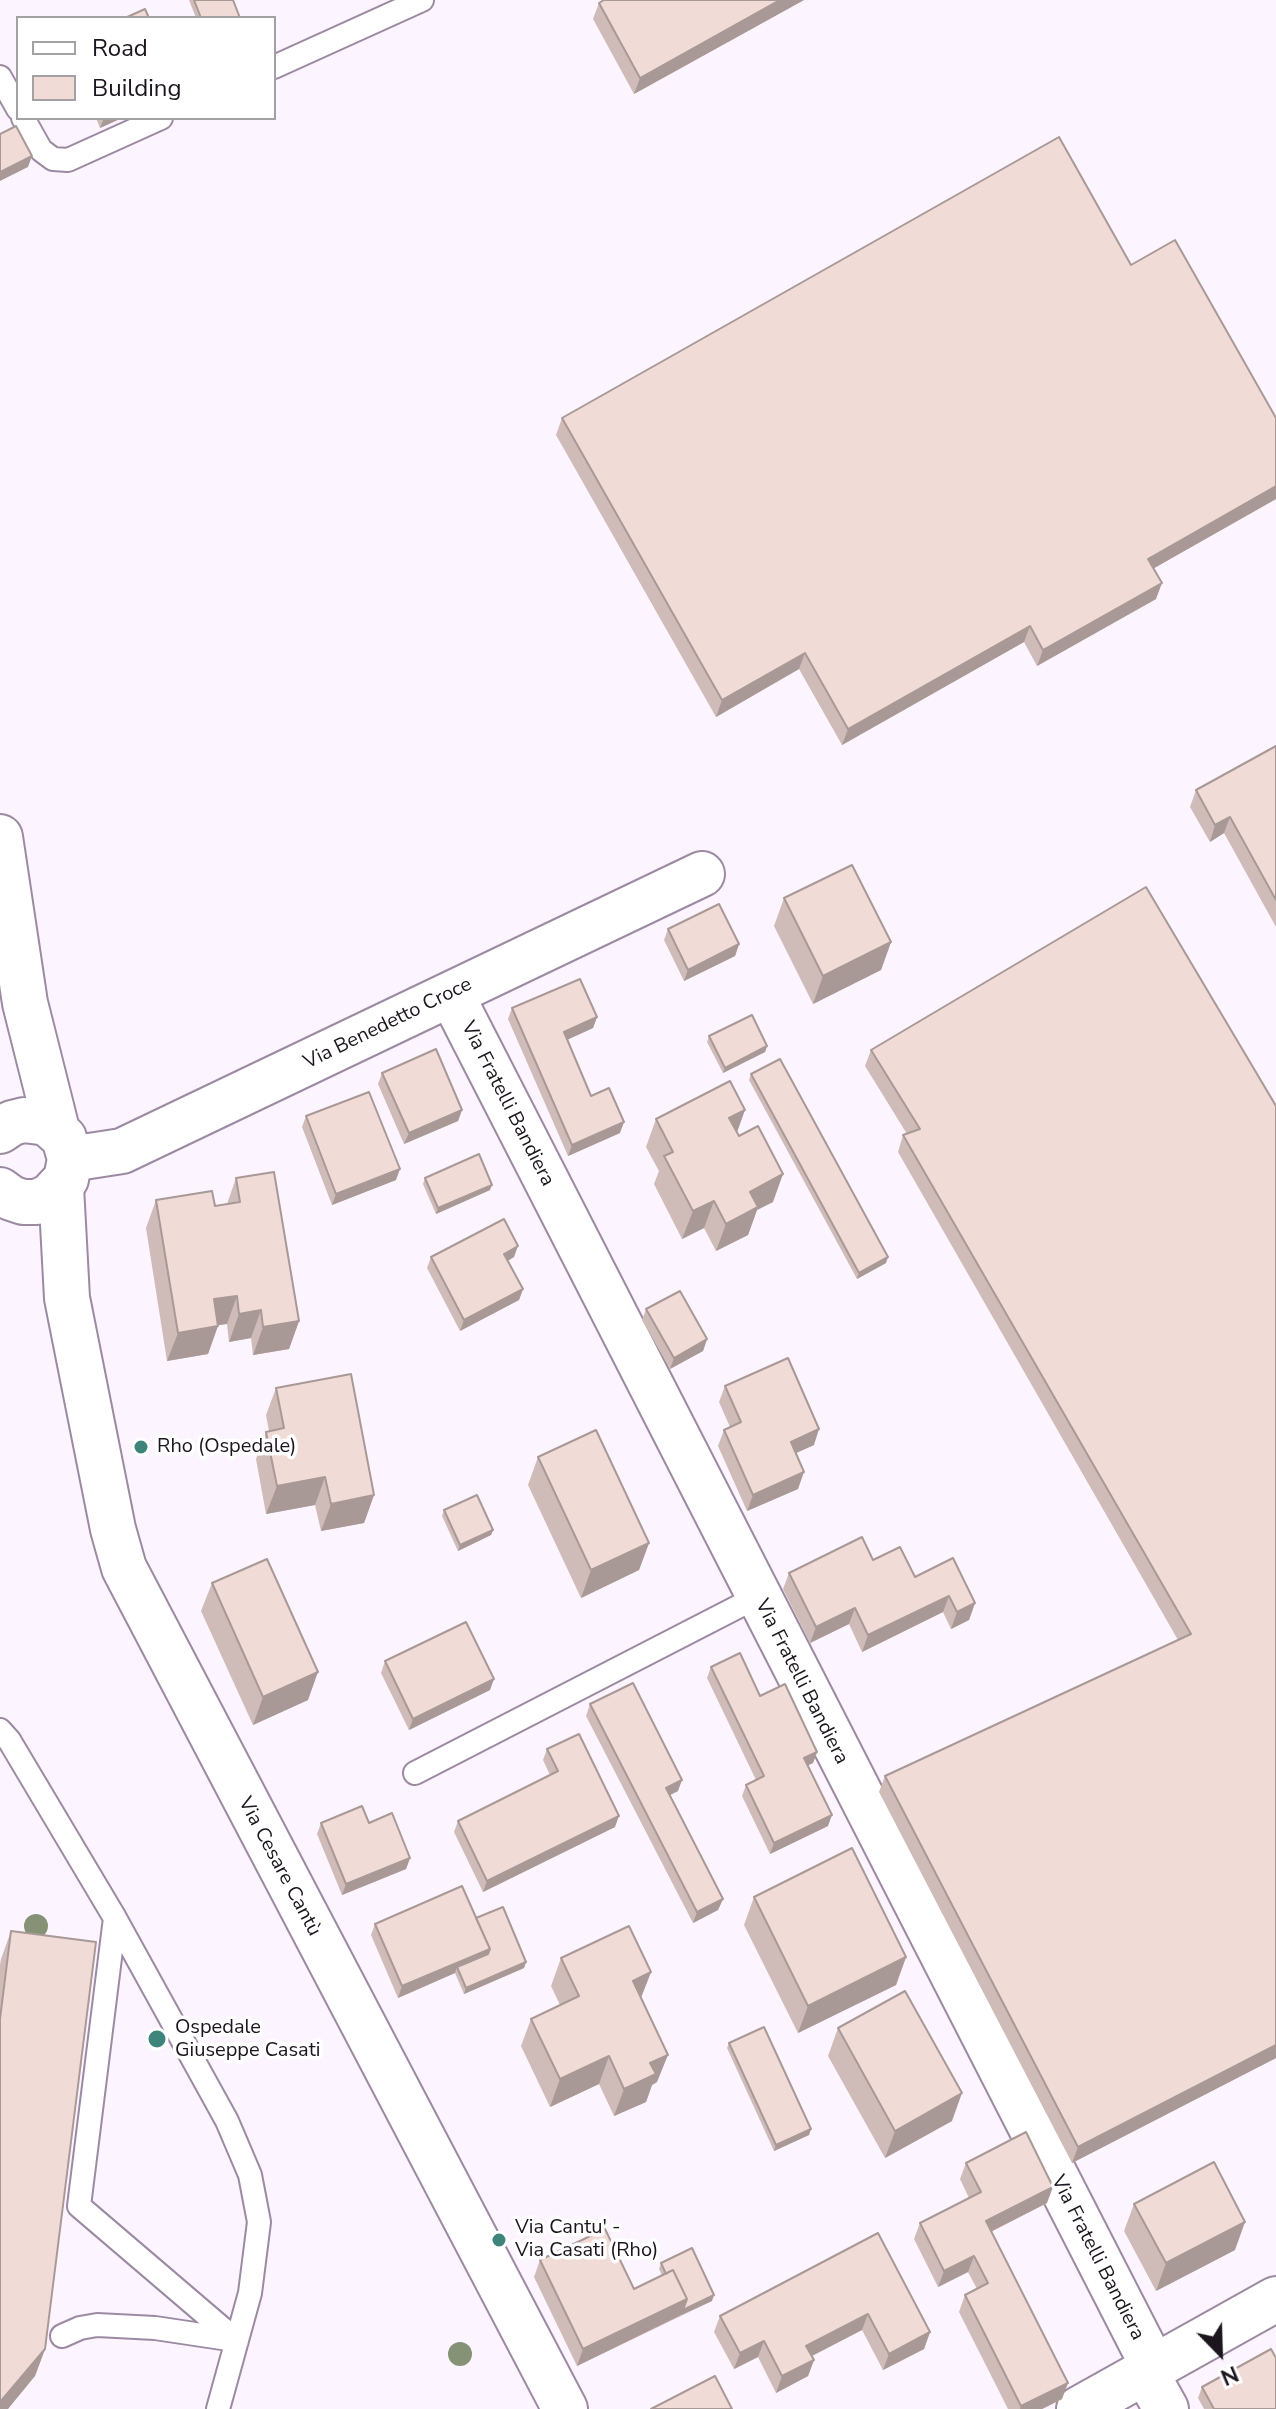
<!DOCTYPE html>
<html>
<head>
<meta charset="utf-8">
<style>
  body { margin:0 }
  #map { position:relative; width:1276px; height:2409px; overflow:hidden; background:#fcf4ff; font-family:"Nunito Sans",sans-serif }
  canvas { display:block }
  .legend { position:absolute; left:16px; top:16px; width:260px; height:104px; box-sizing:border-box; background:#fff; border:2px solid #a4a1a5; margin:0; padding:10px 14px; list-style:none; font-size:24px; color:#1c151e }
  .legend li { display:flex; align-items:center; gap:16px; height:40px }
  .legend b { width:40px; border:2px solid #a4a1a5 }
  .north { position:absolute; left:1180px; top:2313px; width:80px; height:80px; -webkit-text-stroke:6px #fff; paint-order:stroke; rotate:157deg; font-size:22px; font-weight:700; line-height:32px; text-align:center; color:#1c151e }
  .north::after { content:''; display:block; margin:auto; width:28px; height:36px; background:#1c151e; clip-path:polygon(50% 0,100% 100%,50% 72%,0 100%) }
</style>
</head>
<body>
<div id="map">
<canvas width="1276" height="2409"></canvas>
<ul class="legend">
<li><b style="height:10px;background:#fff"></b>Road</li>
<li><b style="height:22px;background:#f1dbd7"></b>Building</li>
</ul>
<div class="north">N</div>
</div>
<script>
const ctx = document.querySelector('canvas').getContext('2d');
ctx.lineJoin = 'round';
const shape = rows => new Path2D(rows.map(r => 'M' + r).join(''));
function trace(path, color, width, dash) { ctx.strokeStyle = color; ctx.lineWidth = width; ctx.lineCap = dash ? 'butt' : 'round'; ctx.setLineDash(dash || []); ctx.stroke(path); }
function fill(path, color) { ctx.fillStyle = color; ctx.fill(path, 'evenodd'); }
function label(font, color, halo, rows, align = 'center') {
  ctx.font = font + ' "Nunito Sans",sans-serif'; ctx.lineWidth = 7; ctx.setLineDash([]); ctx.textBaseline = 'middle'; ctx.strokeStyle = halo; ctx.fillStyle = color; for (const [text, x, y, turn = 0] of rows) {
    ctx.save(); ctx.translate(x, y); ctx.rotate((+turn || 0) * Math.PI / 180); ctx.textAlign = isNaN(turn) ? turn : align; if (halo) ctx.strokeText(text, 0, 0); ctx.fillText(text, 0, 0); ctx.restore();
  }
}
const service = shape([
  [274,67,422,0],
  [0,77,18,109],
  [23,118,41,150,53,159,68,160,161,118],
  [0,1730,9,1740,115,1918,227,2121,250,2175,259,2222,250,2293,218,2409],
  [415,1773,757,1597],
  [115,1918,79,2206,237,2341],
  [62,2336,80,2328,97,2325,155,2328,235,2340]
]);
const minor = shape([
  [451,994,1154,2368],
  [70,1159,122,1151,702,874],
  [61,1187,67,1298,113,1529,124,1568,565,2409],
  [1146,2373,1166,2409],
  [1079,2409,1276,2299]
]);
const tertiary = shape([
  [0,837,25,1003,57,1130],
  [0,1131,12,1123,24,1120,47,1123,64,1138,70,1159,66,1179,50,1196,37,1202,23,1202,11,1198,0,1190]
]);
trace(service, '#9c8aa2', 26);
trace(minor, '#9c8aa2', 48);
trace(tertiary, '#9c8aa2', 48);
trace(service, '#fff', 22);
trace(minor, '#fff', 44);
trace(tertiary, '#fff', 44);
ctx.fillStyle = '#859276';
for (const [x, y] of [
  [36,1926],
  [460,2354]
]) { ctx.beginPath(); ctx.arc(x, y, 12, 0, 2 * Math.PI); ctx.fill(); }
fill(shape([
  [189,0,233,0,240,18,196,18],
  [804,0,634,94,593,19,599,3],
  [96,118,122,118,100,128],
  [1131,265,1276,418,1276,499,1154,568,1156,599,1037,666,1024,642,842,745,799,669,716,717,556,435,562,418],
  [1276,746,1276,927,1224,833,1210,842,1190,807,1196,790],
  [1146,887,1276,2058,1072,2163,879,1792,885,1776,1178,1640,898,1152,903,1135,907,1134,865,1066,871,1050],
  [784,898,891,942,881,970,813,1004,774,926],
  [668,929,739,944,735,956,684,981,664,940],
  [512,1008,597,1017,593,1028,567,1040,591,1096,620,1133,568,1156,508,1019],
  [709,1036,767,1046,765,1052,723,1073,707,1042],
  [382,1073,462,1110,458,1121,404,1144,378,1084],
  [751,1074,886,1263,857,1279,749,1080],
  [306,1116,396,1180,332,1205,302,1127],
  [656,1119,737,1132,773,1202,757,1210,748,1235,716,1251,704,1228,682,1239,654,1184,659,1171,646,1147],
  [236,1178,299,1321,289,1349,253,1355,251,1338,229,1342,227,1324,218,1325,208,1354,167,1361,146,1228,156,1200,215,1206,227,1204],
  [425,1178,490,1190,436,1214,423,1184],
  [431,1257,514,1257,508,1261,523,1289,519,1300,460,1331,427,1268],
  [646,1309,707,1339,703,1351,670,1369,642,1320],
  [725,1386,814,1445,796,1453,798,1489,747,1511,718,1446,724,1430,730,1427,719,1402],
  [276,1388,374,1495,364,1523,321,1531,315,1505,266,1514,256,1459,266,1432,269,1431,266,1415],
  [538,1457,649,1543,639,1570,581,1598,528,1485],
  [444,1510,493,1530,491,1535,458,1551,442,1516],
  [873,1560,975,1603,969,1620,951,1629,943,1612,862,1652,849,1624,810,1643,783,1589,789,1573],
  [212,1583,308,1700,253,1725,201,1611],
  [385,1661,490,1690,409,1730,381,1673],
  [711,1667,760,1696,817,1752,813,1763,808,1765,828,1826,770,1854,742,1796,746,1785,756,1780,707,1678],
  [590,1704,678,1791,670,1795,723,1899,718,1910,693,1923,586,1716],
  [547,1749,615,1827,483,1892,454,1832,458,1821,550,1775,543,1760],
  [321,1823,369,1823,410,1858,406,1869,342,1895,317,1834],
  [754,1897,906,1957,896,1985,798,2033,744,1925],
  [476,1918,526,1962,524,1968,464,1994,455,1973,398,1998,371,1935,375,1924],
  [11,1931,45,2349,35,2376,0,2409,0,1965,1,1959],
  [561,1958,651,1972,641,1998,657,2082,652,2085,646,2102,614,2116,599,2084,550,2107,521,2046,531,2019,560,2005,551,1986],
  [838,2028,952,2121,885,2158,828,2056],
  [729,2043,809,2135,774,2151,727,2048],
  [966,2163,1047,2203,991,2232,1062,2399,1042,2409,1008,2409,959,2312,965,2295,977,2289,968,2272,938,2287,914,2239,920,2223,969,2198,960,2179],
  [1134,2204,1235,2250,1156,2291,1124,2231],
  [878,2233,930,2332,924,2349,883,2370,862,2330,812,2356,814,2360,808,2376,776,2393,758,2357,734,2369,714,2332,720,2316],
  [540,2260,634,2289,662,2275,659,2269,661,2263,712,2301,577,2366,534,2277],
  [1202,2387,1276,2409,1204,2409,1198,2398]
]), '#cfbcb9');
fill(shape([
  [780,0,804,0,634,94,640,78],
  [104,118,122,118,100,128],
  [32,156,28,167,0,181,0,172],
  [1276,486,1276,499,1142,575,1148,559],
  [1162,583,1156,599,1037,666,1043,650],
  [1030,626,1024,642,842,745,848,729],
  [805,653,799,669,716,717,722,700],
  [1230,817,1224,833,1210,842,1215,825],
  [891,942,881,970,813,1004,823,976],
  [739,944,735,956,684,981,688,970],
  [597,1017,593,1028,560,1043,564,1032],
  [767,1046,765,1052,723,1073,725,1068],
  [462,1110,458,1121,404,1144,409,1133],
  [745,1110,735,1138,729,1118],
  [624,1122,620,1133,568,1156,572,1145],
  [400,1169,396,1180,332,1205,336,1194],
  [783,1174,773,1202,757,1210,748,1235,716,1251,726,1224,750,1192],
  [492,1185,490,1190,436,1214,438,1208],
  [714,1201,704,1228,682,1239,693,1211],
  [518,1246,514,1257,500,1265,504,1254],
  [888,1257,886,1263,857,1279,859,1273],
  [523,1289,519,1300,460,1331,464,1320],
  [237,1296,227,1324,204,1327,214,1299],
  [261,1310,251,1338,229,1342,239,1314],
  [299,1321,289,1349,253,1355,263,1327],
  [218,1326,208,1354,167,1361,178,1333],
  [707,1339,703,1351,670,1369,674,1358],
  [819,1429,814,1445,785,1458,791,1442],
  [804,1472,798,1489,747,1511,753,1495],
  [325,1477,315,1505,266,1514,277,1486],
  [374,1495,364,1523,321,1531,331,1504],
  [493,1530,491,1535,458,1551,460,1545],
  [649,1543,639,1570,581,1598,591,1570],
  [949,1596,943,1612,862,1652,868,1635],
  [975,1603,969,1620,951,1629,957,1612],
  [855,1608,849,1624,810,1643,816,1627],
  [318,1672,308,1700,253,1725,263,1697],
  [494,1679,490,1690,409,1730,413,1719],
  [817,1752,813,1763,800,1769,804,1758],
  [682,1780,678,1791,662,1799,666,1788],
  [832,1815,828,1826,770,1854,774,1843],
  [619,1816,615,1827,483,1892,487,1881],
  [410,1858,406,1869,342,1895,346,1884],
  [723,1899,718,1910,693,1923,697,1912],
  [490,1949,486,1960,457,1967,455,1973,398,1998,402,1986],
  [906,1957,896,1985,798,2033,808,2006],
  [526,1962,524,1968,464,1994,466,1988],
  [651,1972,640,2000,633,1981],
  [1276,2045,1276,2058,1072,2163,1078,2147],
  [668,2055,657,2082,652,2085,646,2102,614,2116,624,2089,650,2063],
  [609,2056,599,2084,550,2107,560,2079],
  [962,2093,952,2121,885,2158,895,2131],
  [811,2129,809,2135,774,2151,776,2145],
  [1053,2187,1047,2203,980,2237,986,2221],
  [1245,2222,1235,2250,1156,2291,1166,2263],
  [974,2256,968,2272,938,2287,944,2271],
  [714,2295,712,2301,681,2315,683,2310],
  [687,2299,681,2315,577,2366,583,2349],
  [868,2314,862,2330,800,2362,806,2346],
  [930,2332,924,2349,883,2370,889,2354],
  [764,2341,758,2357,734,2369,740,2353],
  [45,2349,35,2376,8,2409,0,2409,0,2402],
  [814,2360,808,2376,776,2393,782,2376],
  [1068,2383,1062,2399,1042,2409,1020,2409,1021,2406]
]), '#a99996');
const building = shape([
  [194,0,233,0,240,18,201,18,194,0],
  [604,0,780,0,640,78,599,3,604,0],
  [145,9,149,18,125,18,145,9],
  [16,126,32,156,0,172,0,134,16,126],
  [1059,137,1131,265,1175,240,1276,418,1276,486,1148,559,1162,583,1043,650,1030,626,848,729,805,653,722,700,562,418,1059,137],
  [1276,746,1276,900,1230,817,1215,825,1196,790,1276,746],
  [852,865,891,942,823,976,784,898,852,865],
  [1146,887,1276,1106,1276,2045,1078,2147,885,1776,1191,1634,903,1135,920,1129,871,1050,1146,887],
  [719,904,739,944,688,970,668,929,719,904],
  [580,979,597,1017,564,1032,591,1096,609,1088,624,1122,572,1145,512,1008,580,979],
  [752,1015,767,1046,725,1068,709,1036,752,1015],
  [436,1049,462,1110,409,1133,382,1073,436,1049],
  [780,1059,888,1257,859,1273,751,1074,780,1059],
  [730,1081,745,1110,729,1118,739,1136,758,1126,783,1174,750,1192,758,1207,726,1224,714,1201,693,1211,664,1156,673,1152,656,1119,730,1081],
  [369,1092,400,1169,336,1194,306,1116,369,1092],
  [479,1154,492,1185,438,1208,425,1178,479,1154],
  [274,1172,299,1321,263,1327,261,1310,239,1314,237,1296,214,1299,218,1326,178,1333,156,1200,212,1191,215,1206,240,1202,236,1178,274,1172],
  [504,1219,518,1246,504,1254,523,1289,464,1320,431,1257,504,1219],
  [680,1291,707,1339,674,1358,646,1309,680,1291],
  [788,1358,819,1429,791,1442,804,1472,753,1495,724,1430,741,1422,725,1386,788,1358],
  [351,1374,374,1495,331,1504,325,1477,277,1486,266,1432,284,1428,276,1388,351,1374],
  [596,1430,649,1543,591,1570,538,1457,596,1430],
  [477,1495,493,1530,460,1545,444,1510,477,1495],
  [862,1537,873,1560,900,1547,915,1577,953,1558,975,1603,957,1612,949,1596,868,1635,855,1608,816,1627,789,1573,862,1537],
  [267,1559,318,1672,263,1697,212,1583,267,1559],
  [466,1622,494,1679,413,1719,385,1661,466,1622],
  [740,1653,760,1696,785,1684,817,1752,804,1758,832,1815,774,1843,746,1785,764,1776,711,1667,740,1653],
  [633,1683,682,1780,666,1788,723,1899,697,1912,590,1704,633,1683],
  [579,1734,619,1816,487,1881,458,1821,558,1771,547,1749,579,1734],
  [362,1806,369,1823,392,1813,410,1858,346,1884,321,1823,362,1806],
  [852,1848,906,1957,808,2006,754,1897,852,1848],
  [462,1886,490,1949,402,1986,375,1924,462,1886],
  [503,1907,526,1962,466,1988,457,1967,488,1954,490,1949,476,1918,503,1907],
  [629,1926,651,1972,633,1981,668,2055,650,2063,656,2074,624,2089,609,2056,560,2079,531,2019,579,1996,561,1958,629,1926],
  [11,1931,96,1942,45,2349,0,2402,0,2019,11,1931],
  [905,1991,962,2093,895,2131,838,2028,905,1991],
  [764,2027,811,2129,776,2145,729,2043,764,2027],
  [1026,2132,1053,2187,986,2221,1068,2383,1021,2406,965,2295,988,2283,974,2256,944,2271,920,2223,981,2192,966,2163,1026,2132],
  [1214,2162,1245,2222,1166,2263,1134,2204,1214,2162],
  [605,2229,634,2289,673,2270,687,2299,583,2349,540,2260,605,2229],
  [878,2233,930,2332,889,2354,868,2314,806,2346,814,2360,782,2376,764,2341,740,2353,720,2316,878,2233],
  [692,2248,714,2295,683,2310,687,2299,673,2270,666,2274,661,2263,692,2248],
  [1271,2349,1276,2358,1276,2409,1214,2409,1202,2387,1271,2349],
  [715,2376,732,2409,651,2409,715,2376]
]);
fill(building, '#f1dbd7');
trace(building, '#a99996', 2);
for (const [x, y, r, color] of [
  [141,1447,8,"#3f847b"],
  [157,2039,10,"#3f847b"],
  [499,2240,8,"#3f847b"]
]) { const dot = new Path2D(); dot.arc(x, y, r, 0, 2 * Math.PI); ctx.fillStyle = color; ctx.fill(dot); trace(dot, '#fff', 3); }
label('20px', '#1c151e', '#fff', [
  ["Via Benedetto Croce",388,1024,-26],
  ["Via Fratelli Bandiera",507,1104,63],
  ["Via Fratelli Bandiera",801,1682,63],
  ["Via Cesare Cantù",279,1867,62],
  ["Via Fratelli Bandiera",1097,2258,63]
]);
label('20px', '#1c151e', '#fff', [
  ["Rho (Ospedale)",157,1447],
  ["Ospedale",175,2028],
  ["Giuseppe Casati",175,2051],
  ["Via Cantu' -",515,2228],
  ["Via Casati (Rho)",515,2251]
], 'left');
</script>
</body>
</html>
